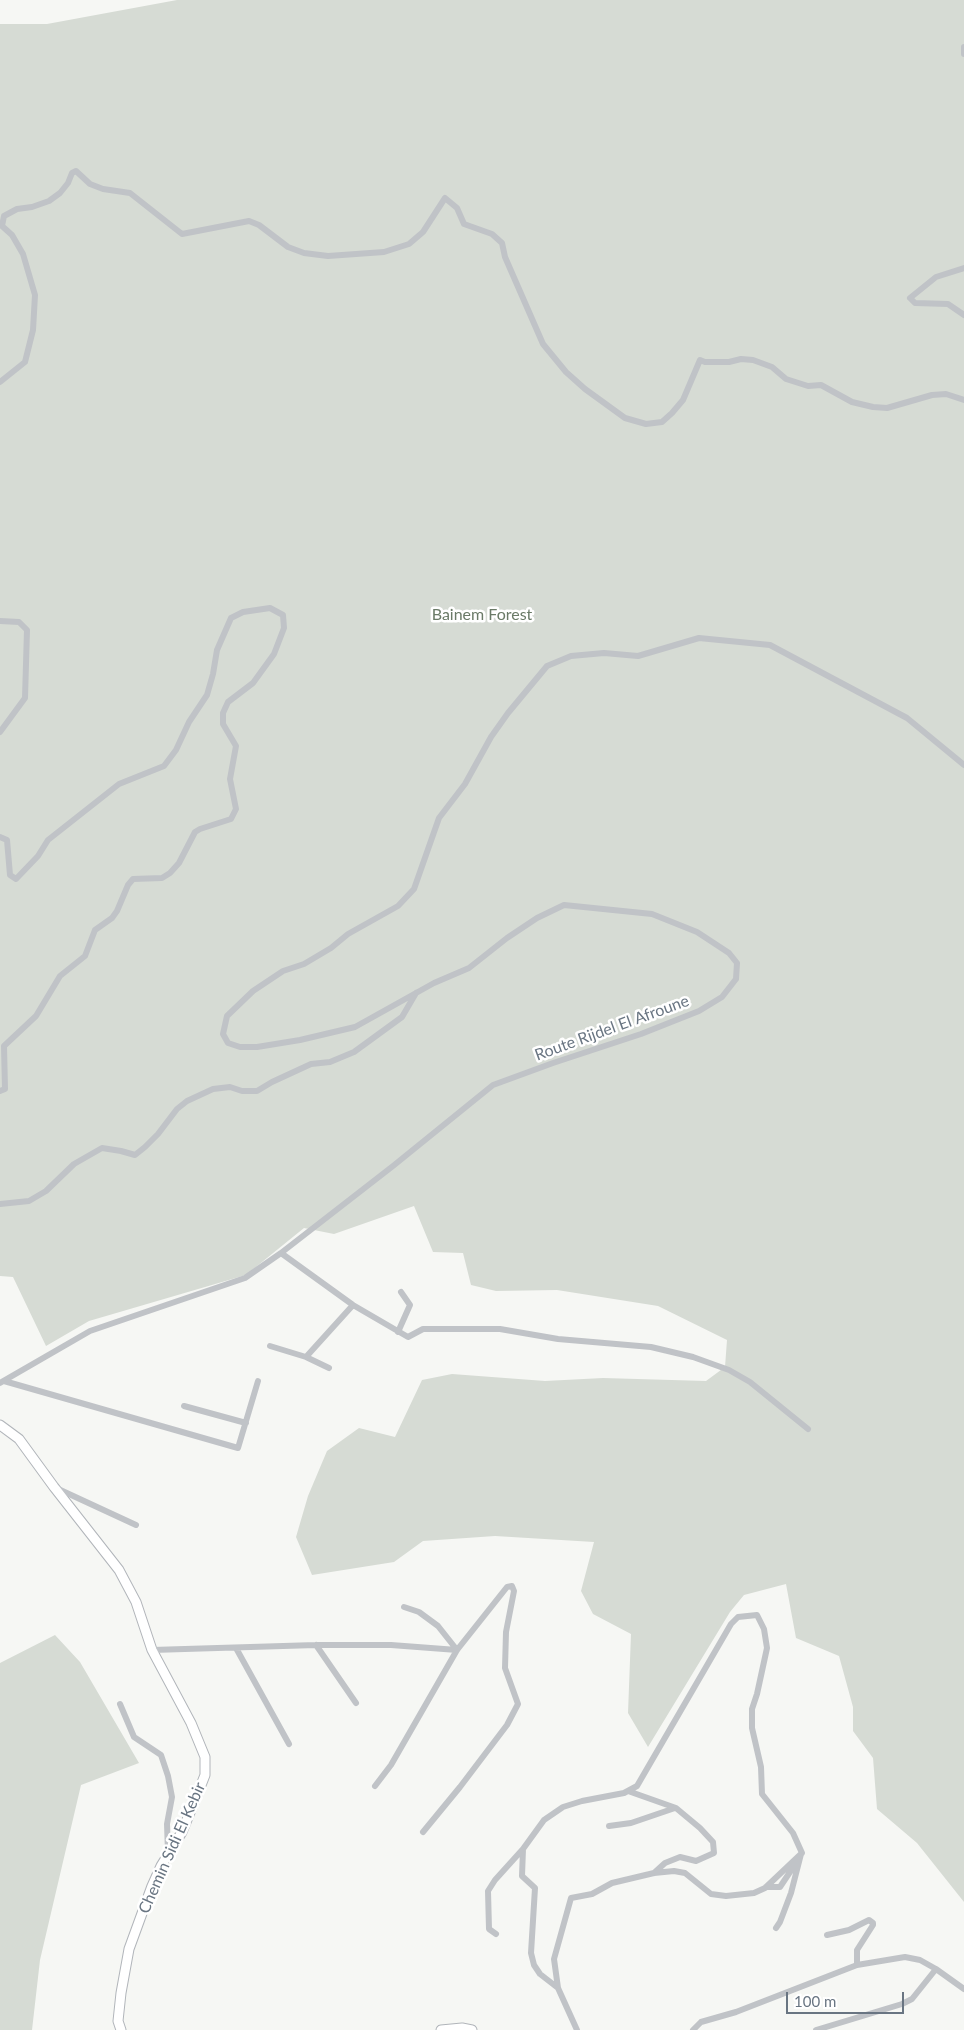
<!DOCTYPE html>
<html>
<head>
<meta charset="utf-8">
<style>
  body { margin:0 }
  #map { position:relative; width:964px; height:2030px; overflow:hidden; background:#f6f7f4; font-family:Lato,sans-serif }
  canvas { display:block }
  .scale { position:absolute; left:786px; top:1992px; width:118px; height:22px; box-sizing:border-box; border:2px solid #697582; border-top:0; padding-left:6px; font-size:15px; line-height:18px; white-space:nowrap; color:#697582; -webkit-text-stroke:4px #fff; paint-order:stroke }
</style>
</head>
<body>
<div id="map">
<canvas width="964" height="2030"></canvas>
<div class="scale">100 m</div>
</div>
<script>
const ctx = document.querySelector('canvas').getContext('2d');
ctx.lineJoin = 'round';
function fill(path, color) { ctx.fillStyle = color; ctx.fill(path, 'evenodd'); }
const shape = rows => new Path2D(rows.map(r => 'M' + r).join(''));
function trace(path, color, width, dash) { ctx.strokeStyle = color; ctx.lineWidth = width; ctx.lineCap = dash ? 'butt' : 'round'; ctx.setLineDash(dash || []); ctx.stroke(path); }
function label(font, color, halo, rows, align = 'center') {
  ctx.font = font + ' Lato,sans-serif'; ctx.lineWidth = 5; ctx.setLineDash([]); ctx.textBaseline = 'middle'; ctx.strokeStyle = halo; ctx.fillStyle = color; for (const [text, x, y, turn = 0] of rows) {
    ctx.save(); ctx.translate(x, y); ctx.rotate((+turn || 0) * Math.PI / 180); ctx.textAlign = isNaN(turn) ? turn : align; if (halo) ctx.strokeText(text, 0, 0); ctx.fillText(text, 0, 0); ctx.restore();
  }
}
fill(shape([
  [177,0,964,0,964,1902,917,1843,877,1809,873,1758,853,1731,853,1707,839,1656,796,1638,786,1584,744,1595,730,1612,648,1747,628,1713,631,1634,593,1614,581,1591,594,1542,495,1536,423,1541,394,1562,312,1575,296,1537,308,1496,327,1451,359,1428,395,1437,422,1380,452,1374,545,1381,603,1378,706,1381,725,1367,727,1340,658,1306,557,1290,496,1291,471,1285,463,1253,433,1252,414,1206,334,1234,304,1228,246,1275,89,1321,46,1346,13,1277,0,1276,0,24,47,24],
  [55,1635,80,1662,139,1763,81,1785,40,1960,32,2030,0,2030,0,1663]
]), '#d6dbd4');
const secondary = shape([
  [0,1425,19,1439,54,1487,119,1570,136,1602,152,1650,191,1723,205,1757,205,1775,196,1798,182,1832,161,1866,152,1886,129,1949,121,1993,118,2021,121,2030],
  [441,2030,462,2028,472,2030]
]);
trace(secondary, '#b1b5ba', 11);
trace(shape([
  [964,47,964,54],
  [964,268,936,277,910,298,915,303,948,304,964,315],
  [0,382,25,362,33,330,35,295,23,254,12,235,2,226,4,216,17,209,32,207,49,201,60,193,68,183,72,173,76,171,90,184,103,189,130,193,182,234,249,221,259,225,288,247,304,253,328,256,384,252,409,244,423,232,445,198,457,208,464,224,492,234,502,243,505,257,543,344,566,372,585,389,625,418,646,424,662,422,672,413,683,400,700,360,705,362,729,362,741,359,753,360,772,367,786,379,808,386,821,385,852,402,873,407,887,408,932,395,946,394,964,400],
  [0,621,19,622,27,630,25,698,0,732],
  [0,837,7,840,10,875,16,879,38,856,48,840,119,784,164,766,176,750,189,722,207,695,213,674,217,650,231,618,243,612,270,608,283,615,284,628,274,654,253,683,228,702,223,713,223,724,236,746,230,779,236,809,231,819,200,829,195,832,179,863,170,873,162,878,133,879,128,885,117,911,112,918,95,930,85,956,60,976,36,1016,4,1046,5,1089,0,1091],
  [0,1204,29,1201,46,1191,74,1164,102,1148,121,1151,135,1155,145,1147,158,1134,177,1109,187,1101,213,1089,230,1087,242,1091,257,1091,272,1082,311,1064,330,1062,354,1052,402,1017,416,993],
  [281,1253,393,1166,493,1085,553,1063,641,1034,699,1011,722,997,736,979,737,963,729,953,697,932,652,914,564,905,537,918,507,938,469,968,434,983,355,1027,300,1040,257,1047,240,1047,228,1043,223,1034,227,1016,253,991,283,971,304,964,331,948,348,934,398,906,414,889,439,818,465,784,491,737,508,713,547,666,571,656,604,653,638,656,699,638,770,645,907,718,964,765],
  [398,1332,410,1305,401,1292],
  [270,1346,306,1357,329,1368],
  [306,1357,353,1305],
  [4,1381,238,1448,258,1381],
  [0,1383,90,1331,245,1278,281,1253,353,1305,408,1337,423,1329,500,1329,558,1339,651,1347,693,1357,729,1370,750,1382,808,1429],
  [184,1406,246,1423],
  [56,1488,136,1525],
  [404,1607,419,1612,438,1626,457,1650],
  [316,1645,356,1703],
  [236,1648,289,1744],
  [152,1650,316,1645,391,1645,457,1650],
  [120,1704,134,1737,161,1755,168,1776,172,1797,167,1824,168,1853],
  [375,1786,391,1765,457,1650,507,1587,512,1586,514,1591,506,1632,505,1668,518,1704,507,1725,460,1787,423,1832],
  [628,1791,676,1808,700,1828,713,1842,714,1853,696,1861,680,1857,665,1863,654,1873],
  [609,1826,631,1823,675,1808],
  [766,1887,780,1887,798,1860],
  [776,1928,780,1922,791,1893,801,1854],
  [496,1934,489,1929,488,1891,495,1880,523,1849],
  [857,1965,905,1957,920,1960,936,1969,964,1989],
  [558,1988,540,1974,534,1965,531,1953,535,1888,522,1876,523,1849,544,1820,563,1807,582,1801,624,1793,637,1786,731,1624,738,1617,757,1615,764,1629,767,1648,757,1694,752,1709,752,1728,761,1767,762,1794,793,1833,802,1853,765,1888,754,1893,726,1896,711,1894,685,1873,674,1871,654,1873,612,1883,592,1894,571,1898,554,1959,558,1988,577,2030],
  [693,2030,701,2022,736,2012,857,1965,857,1950,873,1925,873,1923,869,1920,849,1930,827,1935],
  [816,2030,902,2004,912,1999,936,1969]
]), '#c0c3c7', 6);
trace(secondary, '#fff', 9);
label('16px', '#6a7a67', '#fff', [
  ["Bainem Forest",482,615]
]);
label('16px', '#697582', '#fff', [
  ["Route Rijdel El Afroune",612,1028,-20],
  ["Chemin Sidi El Kebir",172,1848,-66]
]);
</script>
</body>
</html>
